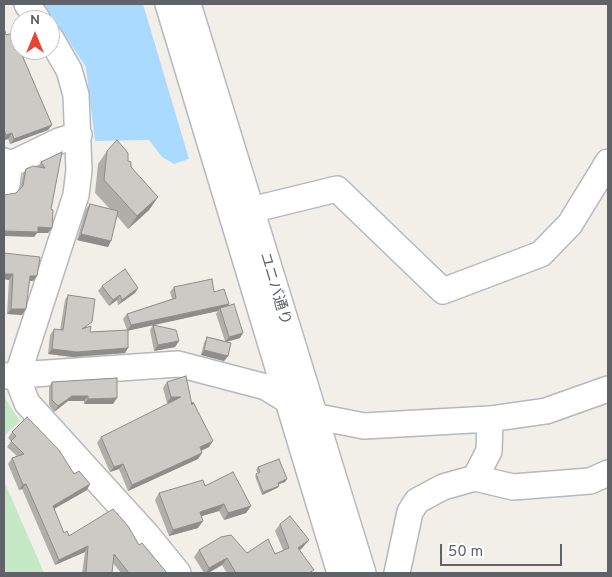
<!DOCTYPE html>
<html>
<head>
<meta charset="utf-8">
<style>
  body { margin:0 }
  #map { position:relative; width:612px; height:577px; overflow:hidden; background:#f1efe8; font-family:Overpass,sans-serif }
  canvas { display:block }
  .frame { position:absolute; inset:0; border:5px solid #5f6368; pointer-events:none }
  .north { position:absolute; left:10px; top:10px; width:50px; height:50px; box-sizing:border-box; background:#fff; border:1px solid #bfc1c3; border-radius:50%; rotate:0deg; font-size:14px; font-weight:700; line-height:20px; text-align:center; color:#5f6368 }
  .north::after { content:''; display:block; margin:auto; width:18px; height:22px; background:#ea4335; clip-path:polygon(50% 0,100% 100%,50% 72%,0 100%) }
  .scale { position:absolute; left:440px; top:544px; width:122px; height:22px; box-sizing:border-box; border:2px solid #5f6368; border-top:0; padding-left:6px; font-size:15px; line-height:18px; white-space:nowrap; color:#5f6368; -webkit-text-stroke:4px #fff; paint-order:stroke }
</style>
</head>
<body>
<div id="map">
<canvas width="612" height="577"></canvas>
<div class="frame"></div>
<div class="north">N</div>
<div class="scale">50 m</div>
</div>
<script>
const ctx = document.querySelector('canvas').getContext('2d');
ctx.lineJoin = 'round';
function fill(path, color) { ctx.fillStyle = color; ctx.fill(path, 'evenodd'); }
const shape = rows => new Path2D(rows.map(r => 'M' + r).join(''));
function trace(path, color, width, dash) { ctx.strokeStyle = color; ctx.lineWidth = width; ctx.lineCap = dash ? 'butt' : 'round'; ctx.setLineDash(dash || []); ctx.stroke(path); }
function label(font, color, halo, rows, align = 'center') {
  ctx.font = font + ' Overpass,"Noto Sans JP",sans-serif'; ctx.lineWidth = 4; ctx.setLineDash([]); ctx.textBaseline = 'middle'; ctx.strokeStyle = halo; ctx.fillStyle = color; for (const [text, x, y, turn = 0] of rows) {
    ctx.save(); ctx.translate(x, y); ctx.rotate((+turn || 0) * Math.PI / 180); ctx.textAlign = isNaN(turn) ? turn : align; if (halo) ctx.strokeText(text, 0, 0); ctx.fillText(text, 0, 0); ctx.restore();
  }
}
fill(shape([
  [4,397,20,421,4,436],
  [4,481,44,573,4,573]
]), '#c5e8c5');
fill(shape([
  [44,4,143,4,189,159,174,164,162,157,149,140,95,141,86,67]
]), '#aadaff');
const minor = shape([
  [27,4,38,20],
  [168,4,340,573],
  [188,4,363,573],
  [50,37,69,70,76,95,79,170,76,195,17,377,27,403,147,535,178,573],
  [4,161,9,169,7,184,4,186],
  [7,166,59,141,79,135],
  [251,210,337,189,443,291,541,254,570,224,608,162],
  [4,376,178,364,266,387,313,416,364,426,490,419,546,411,608,389],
  [475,478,489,451,490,419],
  [397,573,410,512,417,501,443,487,475,478,513,487,590,481,608,473]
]);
trace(minor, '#b5b8bc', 28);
trace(minor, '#fff', 25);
fill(shape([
  [4,29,6,35,17,43,52,125,48,130,10,144,8,139,4,140],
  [107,151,128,161,131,167,158,197,149,210,128,229,117,216,108,247,77,240,86,209,90,204,110,209,95,193,98,164],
  [62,152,51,209,48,233,37,233,34,237,20,189,23,174,26,169,38,167,41,162],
  [4,253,33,281,30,281,22,315,7,314,9,280,4,279],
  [102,286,138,288,135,293,118,305,117,300,109,306,98,291],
  [174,287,214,292,229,304,227,306,240,338,227,342,228,356,224,361,201,355,204,343,207,337,225,341,216,314,218,311,128,330,128,348,125,353,73,357,48,354,50,335,54,329,60,330,65,300,68,295,90,332,127,330,123,319,127,314,172,299,170,292],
  [153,325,179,341,175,347,154,351,150,330],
  [52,382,113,404,84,404,84,401,68,401,54,412,49,405,49,387],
  [167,382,192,404,193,402,209,447,201,451,202,453,198,459,128,491,119,469,110,472,97,443,101,437,170,403,167,403,163,388],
  [12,432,74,474,87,490,54,509,64,533,69,536,139,545,167,573,121,573,113,563,112,573,82,573,85,552,55,565,22,489,19,490,8,464,12,458,17,456,7,447,11,441,8,438],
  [258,467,287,479,285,482,279,484,279,486,277,488,262,495,255,476,258,473,256,470],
  [205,486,251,506,246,513,224,520,219,511,202,516,198,528,169,536,155,500,159,493],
  [280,524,304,546,300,550,311,573,227,573,222,565,208,573,204,573,194,557,199,550,247,553,275,554,283,550,275,531]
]), '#afaea9');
fill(shape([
  [52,125,48,130,10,144,14,139],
  [12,133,8,139,4,140,6,135],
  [158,197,149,210,128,229,137,216],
  [38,227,52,228,48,233,37,233,34,237,4,236,4,231],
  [81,234,111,241,108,247,77,240],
  [4,274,13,274,9,280,4,279],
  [30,276,37,276,33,281,27,281],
  [138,288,135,293,118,305,122,300],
  [120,295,117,300,109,306,113,300],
  [229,304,225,309,220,308,218,311,127,331,131,325],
  [11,309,26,309,22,315,7,314],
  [243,333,240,338,225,342,229,337],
  [179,341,175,347,154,351,158,345],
  [128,348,125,353,73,357,48,354,52,349],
  [204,350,228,356,224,361,201,355],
  [72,396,88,396,84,401,68,401,54,412,58,406],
  [171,397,181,397,177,403,167,403],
  [117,398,113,404,84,404,88,399],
  [213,441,209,447,196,453,200,447],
  [202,453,198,459,128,491,132,485],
  [123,464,119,469,110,472,114,467],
  [287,479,285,482,276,485,278,483],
  [26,484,22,489,19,490,23,485],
  [90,484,87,490,50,511,53,506],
  [279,486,277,488,262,495,263,492],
  [224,504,219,511,195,518,200,512],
  [251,506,246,513,224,520,228,513],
  [203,521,198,528,169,536,173,530],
  [309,540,304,546,294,555,298,548],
  [88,546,85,552,55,565,59,560],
  [227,558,222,565,208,573,206,573,209,568]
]), '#8f8d8a');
const building = shape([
  [4,28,6,35,13,33,17,43,20,41,20,50,26,50,27,53,22,55,52,125,14,139,12,133,6,135,4,130,4,28],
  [117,140,128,153,128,161,131,162,131,167,158,197,137,216,104,180,107,151,117,140],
  [62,152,51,209,53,210,52,228,38,227,38,232,4,231,4,195,16,193,23,186,26,169,33,166,45,168,41,162,62,152],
  [90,204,118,211,111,241,81,234,90,204],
  [4,253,40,257,37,276,30,276,26,309,11,309,13,274,4,274,4,253],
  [125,269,138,288,122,300,120,295,113,300,102,286,125,269],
  [212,279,214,292,224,289,229,304,131,325,127,314,176,298,174,287,212,279],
  [68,295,95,299,92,322,82,329,91,326,90,332,128,330,128,348,77,352,52,349,54,329,63,330,68,295],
  [234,304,243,333,229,337,220,308,234,304],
  [153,325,176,330,179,341,158,345,153,325],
  [207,337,231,343,228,356,204,350,207,337],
  [186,376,192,405,193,402,213,441,200,447,202,453,132,485,123,464,114,467,101,437,181,397,171,397,167,382,186,376],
  [117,378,117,398,88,399,88,396,72,396,58,406,52,400,52,382,117,378],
  [27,417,59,450,74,474,79,471,90,484,53,506,64,533,67,531,69,536,113,509,128,526,139,545,142,543,167,573,135,573,134,572,133,573,129,573,114,554,112,573,86,573,88,546,59,560,26,484,23,485,12,458,24,454,11,441,16,436,12,432,27,417],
  [279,459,287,479,278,483,279,486,263,492,256,474,260,472,258,467,279,459],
  [233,472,251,506,228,513,224,504,200,512,203,521,173,530,159,493,203,480,205,486,233,472],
  [290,516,309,540,298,548,314,570,309,573,236,573,227,558,209,568,199,550,221,537,231,535,247,553,268,539,275,554,289,548,280,524,290,516]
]);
fill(building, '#cccac5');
trace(building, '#8f8d8a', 1);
label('15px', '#5f6368', '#fff', [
  ["ユニバ通り",274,289,73]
]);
</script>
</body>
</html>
